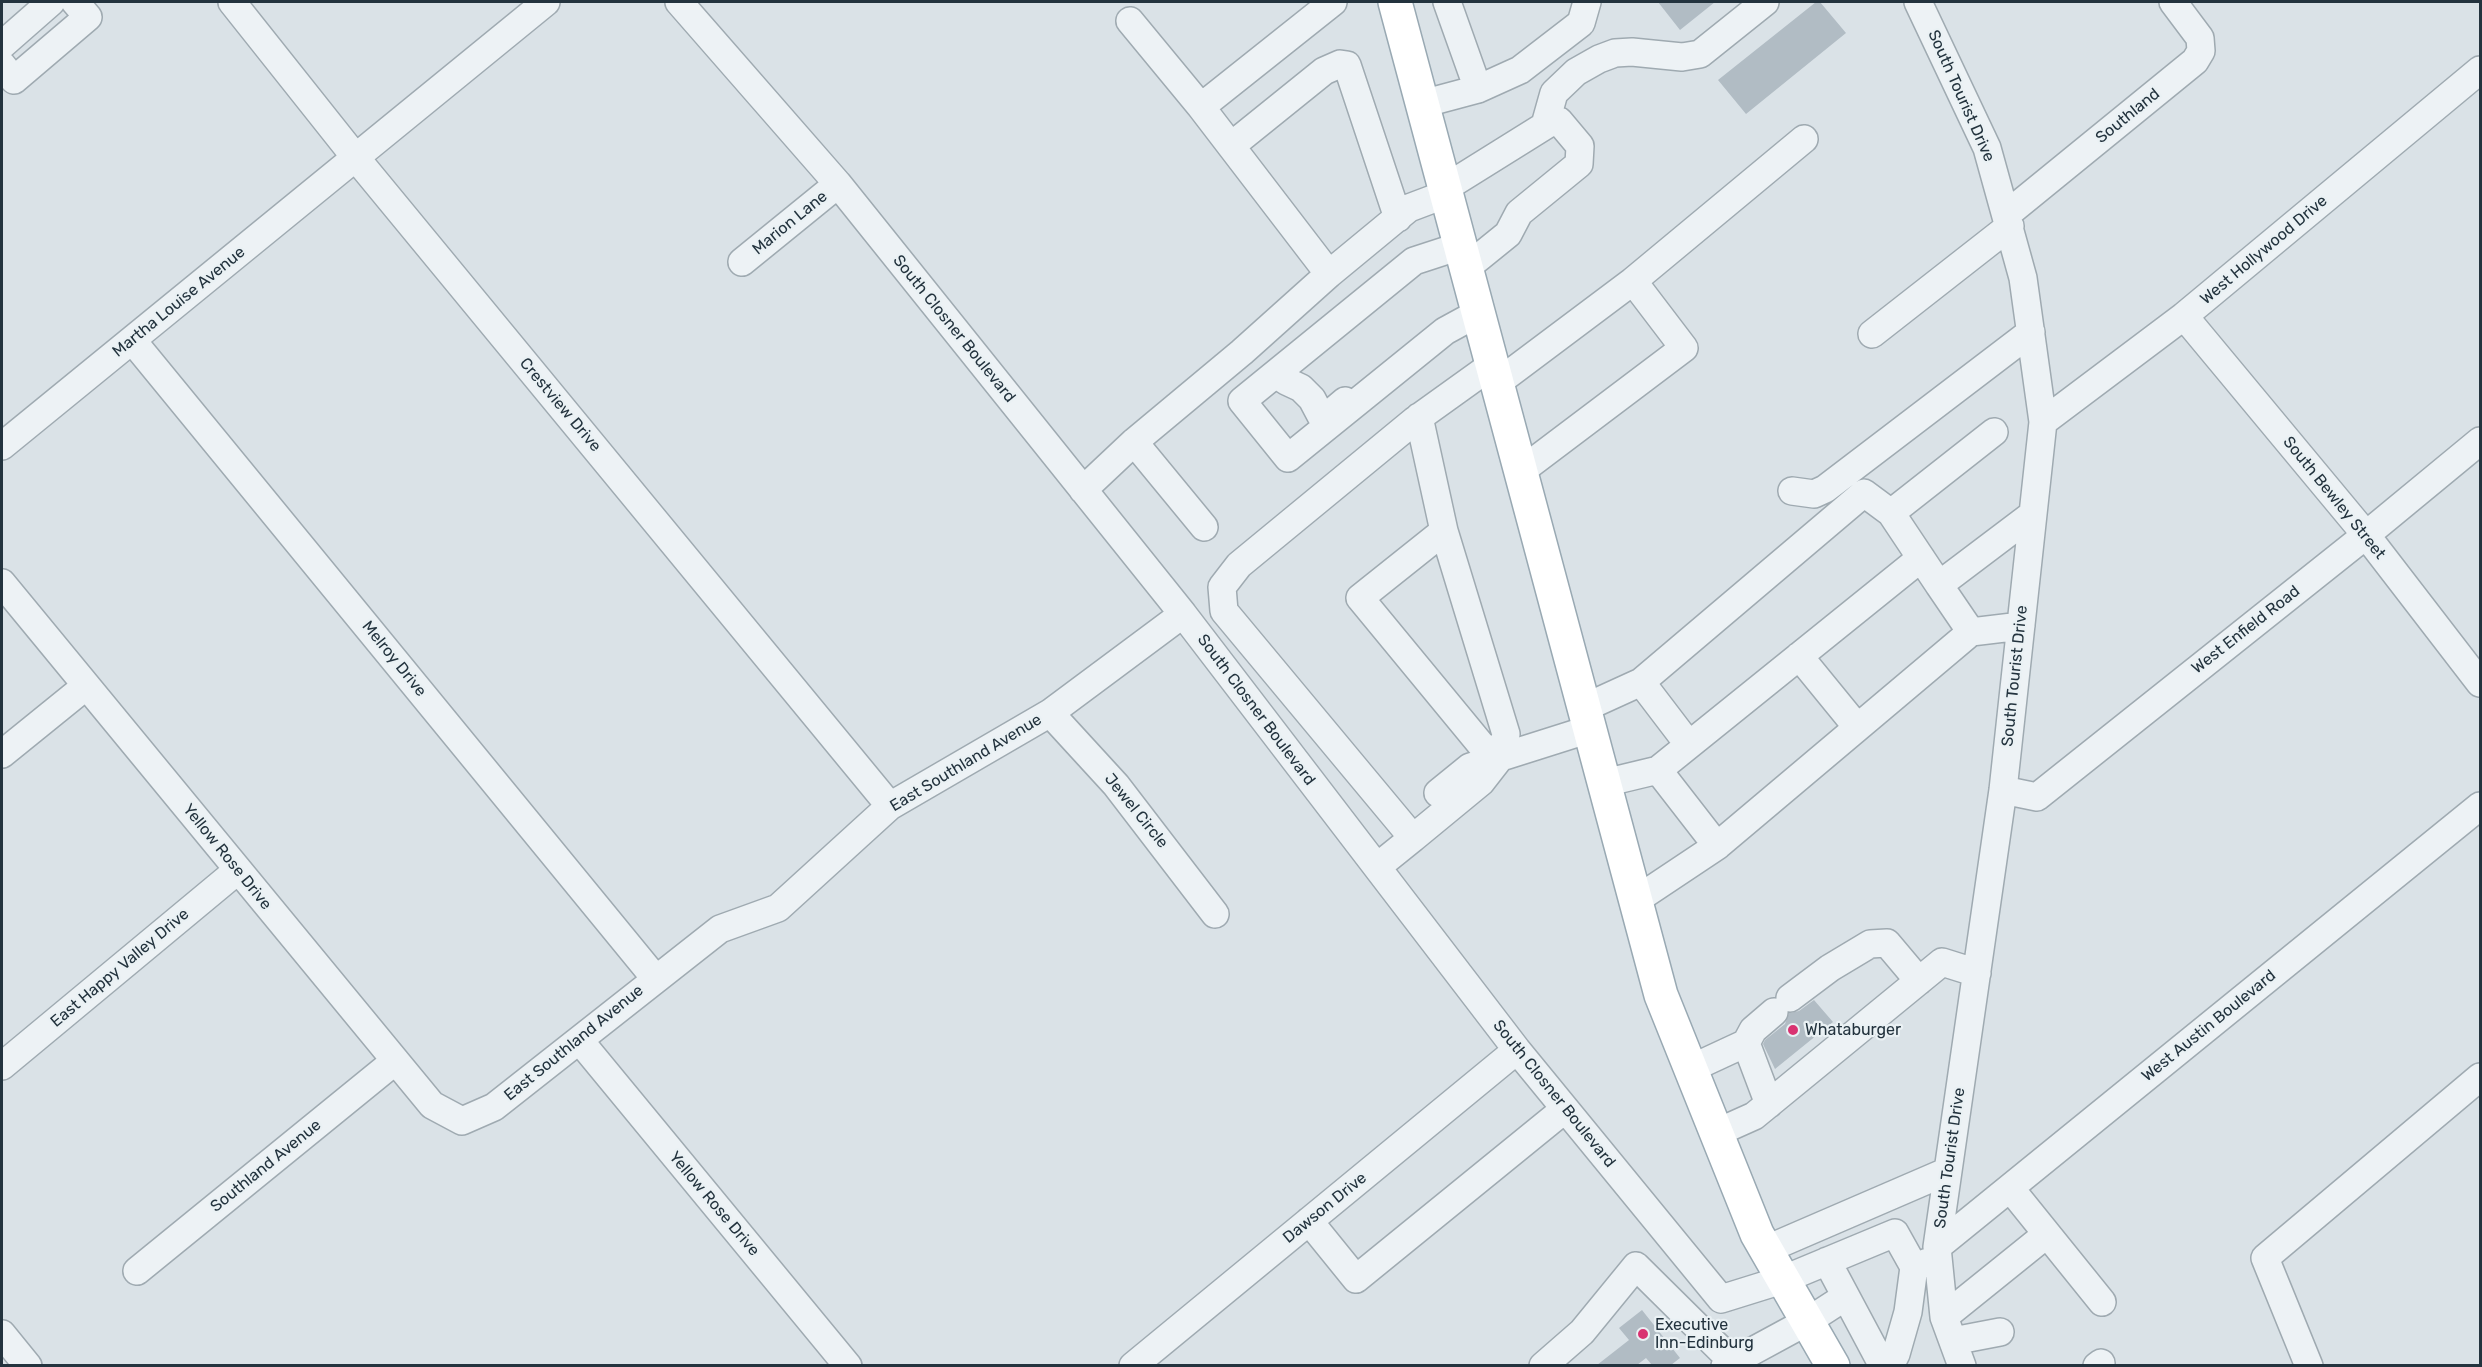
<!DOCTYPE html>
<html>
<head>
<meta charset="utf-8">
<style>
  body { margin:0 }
  #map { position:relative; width:2482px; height:1367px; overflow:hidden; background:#dae2e7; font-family:Rubik,sans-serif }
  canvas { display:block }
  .frame { position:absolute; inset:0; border:3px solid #23333e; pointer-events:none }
</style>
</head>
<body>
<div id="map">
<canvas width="2482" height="1367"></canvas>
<div class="frame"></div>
</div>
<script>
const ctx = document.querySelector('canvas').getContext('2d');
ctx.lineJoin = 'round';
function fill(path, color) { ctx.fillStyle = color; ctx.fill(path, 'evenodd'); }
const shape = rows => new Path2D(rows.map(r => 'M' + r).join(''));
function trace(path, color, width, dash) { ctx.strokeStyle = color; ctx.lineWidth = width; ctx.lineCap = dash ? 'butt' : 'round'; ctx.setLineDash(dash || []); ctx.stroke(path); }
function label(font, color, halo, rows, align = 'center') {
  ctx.font = font + ' Rubik,sans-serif'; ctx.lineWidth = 4.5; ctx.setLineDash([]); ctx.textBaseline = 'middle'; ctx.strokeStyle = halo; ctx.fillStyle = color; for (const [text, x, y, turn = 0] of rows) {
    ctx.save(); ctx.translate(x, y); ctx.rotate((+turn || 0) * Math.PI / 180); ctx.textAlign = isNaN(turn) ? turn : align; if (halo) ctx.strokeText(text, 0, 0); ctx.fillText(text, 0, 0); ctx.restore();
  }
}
fill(shape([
  [1658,2,1715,2,1680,30],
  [1816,2,1820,2,1846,33,1746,114,1718,80],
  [1814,1000,1833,1022,1775,1069,1763,1044,1765,1040,1785,1024,1789,1013,1799,1011],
  [1642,1310,1680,1358,1671,1365,1652,1365,1646,1358,1637,1365,1597,1365,1629,1340,1619,1328]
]), '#b1bcc4');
const minor = shape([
  [232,2,356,158,890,806],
  [679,2,838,184,1183,614,1517,1050,1721,1299,1782,1280,1895,1233,1914,1267],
  [1333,2,1201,107,1329,274,1409,208,1446,194],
  [1447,2,1478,89],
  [1918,2,1987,148,2023,278,2043,422,2003,790,1937,1247,1944,1317,1962,1366],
  [1130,21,1201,107],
  [2,45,51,2],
  [2,65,14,80,88,17,75,2],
  [1422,104,1478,89,1520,70,1581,23,1587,2],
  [1545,125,1554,93,1576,72,1599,59,1615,53,1632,52,1682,57,1700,54,1765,2],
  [1231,146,1324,71,1340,64,1347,65,1398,218],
  [1445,188,1554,120,1559,121,1580,146,1579,164,1519,213,1508,234,1466,268],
  [2006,215,2195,61,2201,51,2200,38,2173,2],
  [1460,246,1414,261,1242,401,1288,458,1445,331,1478,313],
  [742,262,838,184],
  [1633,281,1804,139],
  [2184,316,2366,535,2480,683],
  [1872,334,2010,226],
  [132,340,655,978],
  [1492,365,1414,421,1239,565,1222,587,1224,611,1413,838,1481,782,1502,755,1506,734,1444,531,1360,598,1482,746,1502,755],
  [1285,366,1286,381,1301,388,1312,399,1321,416,1332,412,1345,401],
  [1497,383,1633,281,1684,348,1521,471],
  [1419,417,1444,531],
  [2043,422,2184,316,2480,70],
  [1134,442,1204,527],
  [2,446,546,2],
  [1083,490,1134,442,1242,352,1329,274],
  [1792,491,1814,494,1825,489,2031,332],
  [1891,513,1939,585,2033,514],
  [2,583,432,1105,462,1121,494,1107,720,929,778,908,890,806,1050,713,1183,614],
  [1939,585,1971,632],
  [1799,656,1857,727],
  [1641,682,1689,745],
  [1584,708,1641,682,1864,493,1891,513,1994,432],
  [1050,713,1116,785,1215,914],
  [2,754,86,686],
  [1604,783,1658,770,1921,558],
  [2003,790,2037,797,2366,535,2480,441],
  [1438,793,1470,767,1590,729],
  [1717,846,1971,632,2021,626],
  [1377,867,1413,838],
  [1636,900,1717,846,1658,770],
  [1790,998,1830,968,1870,944,1887,943,1919,981],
  [580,1041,848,1366],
  [2,1066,238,870],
  [1690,1069,1746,1043],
  [1769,1104,1746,1043,1753,1030,1774,1012],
  [1716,1133,1754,1116,1942,962,1977,973],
  [2010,1188,2102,1302],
  [1309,1221,1356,1279,1565,1109],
  [1937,1247,2480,806],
  [1765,1250,1948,1171],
  [1827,1261,1883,1366],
  [137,1271,395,1061],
  [1944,1317,2047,1234],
  [2,1334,28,1366],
  [1953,1341,2000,1332],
  [1133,1366,1517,1050],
  [1543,1366,1582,1332,1636,1266,1731,1360],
  [1725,1366,1808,1321,1845,1297],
  [1890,1366,1896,1354,1908,1312,1914,1267,1931,1261],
  [2097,1366,2101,1363],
  [2309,1366,2265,1258,2480,1077]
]);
const major = shape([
  [1395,2,1661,995,1757,1234,1833,1366]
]);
trace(minor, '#9faab1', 30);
trace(major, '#99a9b3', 36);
trace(minor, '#edf2f5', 27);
trace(major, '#fff', 33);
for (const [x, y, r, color] of [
  [1793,1030,6,"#d93271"],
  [1643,1334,6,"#d93271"]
]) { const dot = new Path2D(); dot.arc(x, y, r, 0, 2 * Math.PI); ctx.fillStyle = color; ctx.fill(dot); trace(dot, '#eaf1f4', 2); }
label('16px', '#23333e', '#eaf1f4', [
  ["South Tourist Drive",1961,96,66],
  ["Southland",2128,116,-39],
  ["Marion Lane",790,223,-39],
  ["West Hollywood Drive",2264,250,-40],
  ["Martha Louise Avenue",179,302,-39],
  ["South Closner Boulevard",954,329,51],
  ["Crestview Drive",560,405,50],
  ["South Bewley Street",2334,498,51],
  ["West Enfield Road",2246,630,-38],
  ["Melroy Drive",394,659,51],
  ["South Tourist Drive",2015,676,-84],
  ["South Closner Boulevard",1256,710,53],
  ["East Southland Avenue",966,763,-31],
  ["Jewel Circle",1136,811,51],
  ["Yellow Rose Drive",227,857,51],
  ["East Happy Valley Drive",120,968,-40],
  ["West Austin Boulevard",2209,1026,-39],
  ["East Southland Avenue",574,1043,-39],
  ["South Closner Boulevard",1554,1094,51],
  ["South Tourist Drive",1950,1158,-82],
  ["Southland Avenue",266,1166,-39],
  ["Yellow Rose Drive",714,1204,50],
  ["Dawson Drive",1325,1208,-39]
]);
label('16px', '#23333e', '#eaf1f4', [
  ["Whataburger",1805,1030],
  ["Executive",1655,1325],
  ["Inn-Edinburg",1655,1343]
], 'left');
</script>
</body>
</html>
